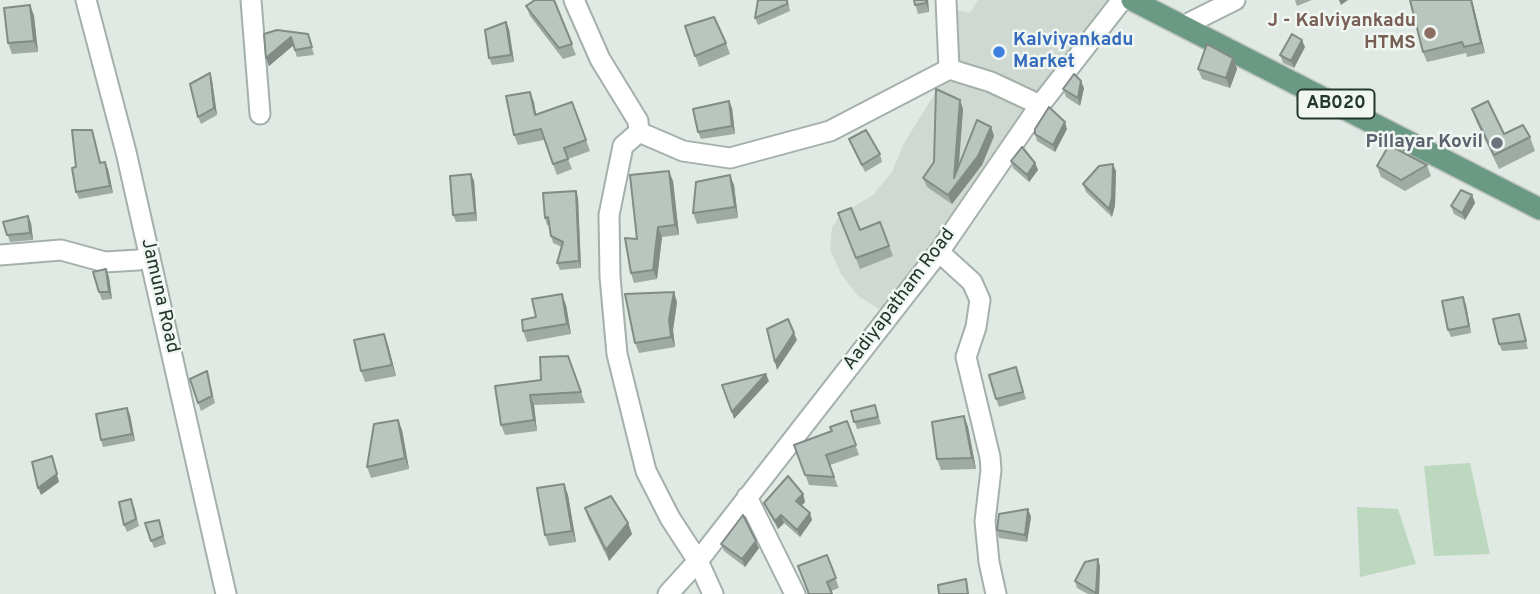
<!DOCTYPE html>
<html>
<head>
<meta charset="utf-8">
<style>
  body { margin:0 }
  canvas { display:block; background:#e0e9e4 }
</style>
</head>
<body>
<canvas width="1540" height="594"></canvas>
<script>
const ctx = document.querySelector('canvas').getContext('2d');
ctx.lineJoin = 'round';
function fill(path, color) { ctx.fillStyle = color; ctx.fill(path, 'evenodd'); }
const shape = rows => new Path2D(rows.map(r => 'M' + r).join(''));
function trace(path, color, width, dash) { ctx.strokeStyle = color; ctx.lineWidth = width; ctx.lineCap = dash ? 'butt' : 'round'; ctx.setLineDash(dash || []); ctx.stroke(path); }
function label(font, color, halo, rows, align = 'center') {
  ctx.font = font + ' Overpass,sans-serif'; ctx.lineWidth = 5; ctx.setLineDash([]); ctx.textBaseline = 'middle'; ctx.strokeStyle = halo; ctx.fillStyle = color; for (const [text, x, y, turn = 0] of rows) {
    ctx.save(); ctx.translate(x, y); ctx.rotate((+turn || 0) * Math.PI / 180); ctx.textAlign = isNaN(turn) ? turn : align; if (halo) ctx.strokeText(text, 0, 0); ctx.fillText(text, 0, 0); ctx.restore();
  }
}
fill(shape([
  [978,0,1122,0,890,316,858,296,841,274,830,249,832,228,840,215,873,195,892,172,903,145,949,70,946,7,970,13]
]), '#cfd9d2');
fill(shape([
  [1470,463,1490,554,1434,556,1424,466],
  [1357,507,1398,509,1416,564,1360,577]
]), '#bcd8be');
const minor = shape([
  [86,0,126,152,226,594],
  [251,0,260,114],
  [574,0,600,59,638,121,639,132,623,146,609,215,610,277,617,354,646,471,670,518,698,561,713,594],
  [946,0,949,69],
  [1183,26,1235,0],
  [639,132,683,151,730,158,830,131,949,69,991,82,1040,105],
  [939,252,972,282,980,300,976,327,966,357,990,457,991,470,985,521,989,562,996,594],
  [0,255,61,250,105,262,138,260,150,257],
  [747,497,795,594],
  [668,594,698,561,939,252,1040,105,1122,0]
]);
const major = shape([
  [1132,0,1540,209]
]);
trace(minor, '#a4b0aa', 23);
trace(major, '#bdc3c0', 24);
trace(minor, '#fff', 19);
trace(major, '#6a9984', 21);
fill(shape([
  [554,0,576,55,563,59,530,16,526,6],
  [788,0,790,11,758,25,755,18],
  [914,0,928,0,929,12,918,14],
  [1295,0,1312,0,1297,6],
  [1472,0,1485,53,1467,57,1466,53,1427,62,1423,52],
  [30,5,34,16,38,52,12,54,8,43],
  [685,26,726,43,730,54,699,67],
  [509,29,514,62,492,65,489,58],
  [308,34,314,55,297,57,293,45,269,66,266,58],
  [1305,47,1294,68,1283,63,1280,55],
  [1233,58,1237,69,1230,88,1202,79,1198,69],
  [210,73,212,80,217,115,201,124,198,117],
  [1084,88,1080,106,1066,97,1063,89],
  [960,100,963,109,959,166,991,127,994,136,982,165,952,204,927,187,923,178,934,162],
  [534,102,536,115,572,102,590,151,568,159,572,169,557,175,544,140,518,145,514,135],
  [732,108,735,134,701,139,698,132],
  [1472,109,1504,134,1530,137,1535,151,1499,169,1477,123],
  [1067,129,1055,152,1037,141,1035,134],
  [94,137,101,163,108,169,113,193,79,199,76,192,76,167],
  [849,139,880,154,882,162,865,172],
  [1011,161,1035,163,1038,170,1029,182,1013,168],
  [1427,165,1431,176,1405,191,1381,177,1377,166],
  [1116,171,1115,205,1112,217,1086,192,1083,184],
  [471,174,474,181,477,221,456,222,453,215],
  [673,181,679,235,662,237,657,279,634,283,631,273,637,239],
  [734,185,738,218,697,224,693,213],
  [576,191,578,198,581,268,560,270,557,263,562,247,553,243,551,236,549,225,547,225,545,218],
  [1472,195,1475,203,1465,220,1454,214,1451,206],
  [838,213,860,230,880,222,893,256,860,269],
  [28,216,31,223,33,240,10,242,3,222],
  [106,269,109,277,112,299,102,300,99,292],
  [1463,297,1466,305,1471,333,1451,337,1448,330],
  [677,302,673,330,675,347,639,353,635,343],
  [566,305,571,334,527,342,523,331,536,317],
  [1519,314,1528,349,1502,351,1499,344],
  [388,345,396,376,365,382,361,371],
  [568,356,585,403,534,405,537,431,505,435,501,425,541,380],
  [1016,367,1026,399,999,407,996,399],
  [207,371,215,403,201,411,190,379],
  [875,405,881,424,857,429,851,411],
  [127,408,130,415,135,441,103,447,101,440],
  [964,416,968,427,976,469,941,470,937,459],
  [398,420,402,430,409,469,371,478,367,467],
  [847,421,859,455,830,465,838,487,809,485,794,445,832,431],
  [564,484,568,495,576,542,549,546,545,535],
  [803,494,805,502,802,505,812,520,800,537,784,523,778,529,767,510,764,503],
  [134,506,139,526,127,532,124,525],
  [585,508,628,523,632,534,609,561,588,518],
  [1028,509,1031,517,1027,542,999,538,997,530],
  [145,523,161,527,166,544,154,548],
  [721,544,759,548,745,567,724,551],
  [827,555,839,588,831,591,808,594],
  [1100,566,1099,594,1088,594,1077,588,1075,581]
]), '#9faaa4');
fill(shape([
  [926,0,928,0,929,12,926,3],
  [1339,0,1348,0,1341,5],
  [1471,0,1472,0,1485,53,1481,43],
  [30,5,34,16,38,52,34,41],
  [506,22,509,29,514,62,511,55],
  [291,37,294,45,269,66,266,58],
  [1302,40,1305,47,1294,68,1291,61],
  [1233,58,1237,69,1230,88,1226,78],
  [210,73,212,80,217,115,214,108],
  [1081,81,1084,88,1080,106,1078,98],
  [530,92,534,102,538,126,535,115],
  [960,100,963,109,957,184,991,127,994,136,982,165,952,204,948,195,954,178],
  [729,101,732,108,735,134,732,126],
  [1065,122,1067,129,1055,152,1053,145],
  [105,162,108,169,113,193,110,186],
  [1035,163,1038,170,1029,182,1027,175],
  [1113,164,1116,171,1115,205,1112,217,1109,209],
  [669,171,673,181,679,235,675,225],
  [471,174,474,181,477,221,475,213],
  [730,175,734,185,738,218,735,207],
  [576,191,578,198,581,268,579,261],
  [1472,195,1475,203,1465,220,1462,213],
  [28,216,31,223,33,240,30,233],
  [658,227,662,237,657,279,653,270],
  [106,269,109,277,112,299,109,292],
  [674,292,677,302,673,330,675,347,671,337,669,320],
  [562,294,566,305,571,334,567,324],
  [1463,297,1466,305,1471,333,1469,326],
  [794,333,797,340,777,370,775,362],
  [384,334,388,345,396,376,392,365],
  [766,374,769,381,734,419,732,412],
  [530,395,534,405,537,431,534,420],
  [127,408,130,415,135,441,132,434],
  [964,416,968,427,976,469,972,458],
  [398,420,402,430,409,469,405,458],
  [52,456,59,482,41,495,38,488],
  [564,484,568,495,576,542,572,531],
  [803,494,805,502,799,508,796,501],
  [1028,509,1031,517,1027,542,1025,535],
  [810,513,812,520,800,537,797,530],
  [781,515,784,523,778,529,775,521],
  [628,523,632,534,609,561,606,550],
  [756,541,759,548,745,567,742,559],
  [1098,559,1100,566,1099,594,1097,594,1096,593]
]), '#828b86');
const building = shape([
  [535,0,554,0,572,44,559,48,526,6,535,0],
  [758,0,787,0,787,4,755,18,758,0],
  [914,0,926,0,926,3,915,5,914,0],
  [1410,0,1471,0,1481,43,1464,47,1462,42,1423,52,1410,0],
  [30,5,34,41,8,43,4,8,30,5],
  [714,17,726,43,695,56,685,26,714,17],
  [506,22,511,55,489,58,485,30,506,22],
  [277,30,308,34,312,47,295,50,291,37,266,58,264,34,277,30],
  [1292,34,1302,40,1291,61,1280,55,1292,34],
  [1207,44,1233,58,1226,78,1198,69,1207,44],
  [210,73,214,108,198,117,190,84,210,73],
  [1074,74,1081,81,1078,98,1063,89,1074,74],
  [936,89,960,100,954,178,977,120,991,127,978,156,948,195,923,178,934,162,936,89],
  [530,92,535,115,572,102,586,140,564,148,568,159,553,164,541,129,514,135,506,96,530,92],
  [729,101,732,126,698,132,693,109,729,101],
  [1488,101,1504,134,1523,125,1530,137,1494,155,1472,109,1488,101],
  [1049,107,1065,122,1053,145,1035,134,1035,129,1049,107],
  [72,130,92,130,100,163,105,162,110,186,76,192,72,168,76,167,72,130],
  [866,130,880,154,862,165,849,139,866,130],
  [1389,145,1427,165,1401,180,1377,166,1389,145],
  [1022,147,1035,163,1027,175,1011,161,1022,147],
  [1113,164,1112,197,1109,209,1083,184,1099,166,1113,164],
  [669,171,675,225,658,227,653,270,631,273,625,238,637,239,630,175,669,171],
  [471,174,475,213,453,215,450,176,471,174],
  [730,175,735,207,693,213,696,182,730,175],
  [1461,190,1472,195,1462,213,1451,206,1461,190],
  [576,191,579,261,557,263,563,242,551,236,548,217,545,218,543,193,576,191],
  [851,208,860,230,880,222,889,246,856,258,838,213,851,208],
  [28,216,30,233,7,235,3,222,28,216],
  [106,269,109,292,99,292,93,272,106,269],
  [674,292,669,320,671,337,635,343,625,294,674,292],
  [562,294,567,324,523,331,522,320,536,317,532,299,562,294],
  [1463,297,1469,326,1448,330,1442,301,1463,297],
  [1519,314,1526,341,1499,344,1493,319,1519,314],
  [788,319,794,333,775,362,767,329,788,319],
  [384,334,392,365,361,371,354,340,384,334],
  [568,356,581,392,530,395,534,420,501,425,495,386,541,380,540,357,568,356],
  [1016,367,1023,392,996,399,989,375,1016,367],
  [207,371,212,396,198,403,190,379,207,371],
  [766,374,732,412,722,385,766,374],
  [875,405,878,417,854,422,851,411,875,405],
  [127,408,132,434,101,440,96,414,127,408],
  [964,416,972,458,937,459,932,422,964,416],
  [398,420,405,458,367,467,374,424,398,420],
  [847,421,856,445,826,455,834,477,805,475,794,445,832,431,830,427,847,421],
  [52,456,57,474,38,488,32,462,52,456],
  [788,476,803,494,796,501,810,513,797,530,781,515,775,521,764,503,788,476],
  [564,484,572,531,545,535,537,488,564,484],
  [611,496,628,523,606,550,585,508,611,496],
  [131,499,136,519,124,525,119,502,131,499],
  [1028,509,1025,535,997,530,999,514,1028,509],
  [743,515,756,541,742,559,721,544,743,515],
  [159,520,163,536,151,541,145,523,159,520],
  [827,555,836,578,827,582,832,594,808,594,809,594,798,566,827,555],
  [1098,559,1096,593,1075,581,1085,562,1098,559],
  [966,579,968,594,939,594,938,585,966,579]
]);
fill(building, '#b9c6bf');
trace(building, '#828b86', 2);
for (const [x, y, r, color] of [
  [1430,33,7,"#8d6e63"],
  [999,52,7,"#3f7fe0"],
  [1497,143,7,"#6b7280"]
]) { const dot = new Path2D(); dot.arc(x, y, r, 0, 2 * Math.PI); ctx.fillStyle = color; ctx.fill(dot); trace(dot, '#f0f6f2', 2.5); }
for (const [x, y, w] of [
  [1336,104,77]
]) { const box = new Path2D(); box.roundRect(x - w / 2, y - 14.5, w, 29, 5); ctx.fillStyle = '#f0f6f2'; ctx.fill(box); trace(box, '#23372e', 2); }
label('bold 18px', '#23372e', null, [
  ["AB020",1336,104]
]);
label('bold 19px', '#785e54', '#f0f6f2', [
  ["J - Kalviyankadu",1416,22],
  ["HTMS",1416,44]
], 'right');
label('bold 19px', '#366cbe', '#f0f6f2', [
  ["Kalviyankadu",1013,41],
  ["Market",1013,63]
], 'left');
label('bold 19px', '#5b616d', '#f0f6f2', [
  ["Pillayar Kovil",1483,143]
], 'right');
label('19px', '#23372e', '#f0f6f2', [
  ["Jamuna Road",159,296,77],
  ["Aadiyapatham Road",900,300,-53]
]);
</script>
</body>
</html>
